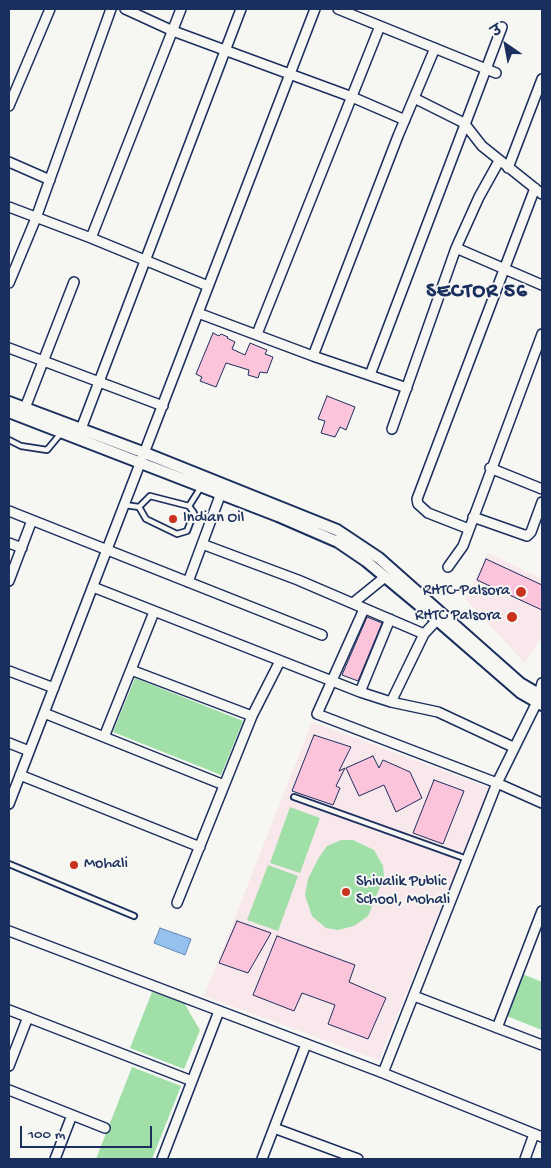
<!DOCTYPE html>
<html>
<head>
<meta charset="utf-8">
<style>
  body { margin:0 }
  #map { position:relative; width:551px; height:1168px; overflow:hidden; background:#f6f6f2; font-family:"Gochi Hand","Playpen Sans Deva",sans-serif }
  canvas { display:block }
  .frame { position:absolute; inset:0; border:10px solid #1b2f5e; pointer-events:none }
  .north { position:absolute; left:481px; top:20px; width:50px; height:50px; -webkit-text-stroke:4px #f6f6f2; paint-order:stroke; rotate:327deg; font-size:14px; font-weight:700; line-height:20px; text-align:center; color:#1b2f5e }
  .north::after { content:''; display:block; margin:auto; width:18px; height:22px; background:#1b2f5e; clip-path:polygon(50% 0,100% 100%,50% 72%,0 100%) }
  .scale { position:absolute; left:20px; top:1126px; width:132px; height:22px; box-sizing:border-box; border:2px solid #1b2f5e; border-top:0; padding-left:6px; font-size:15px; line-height:18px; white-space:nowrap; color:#1b2f5e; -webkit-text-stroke:4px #f6f6f2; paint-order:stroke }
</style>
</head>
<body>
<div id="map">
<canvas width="551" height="1168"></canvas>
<div class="frame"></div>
<div class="north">उ</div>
<div class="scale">100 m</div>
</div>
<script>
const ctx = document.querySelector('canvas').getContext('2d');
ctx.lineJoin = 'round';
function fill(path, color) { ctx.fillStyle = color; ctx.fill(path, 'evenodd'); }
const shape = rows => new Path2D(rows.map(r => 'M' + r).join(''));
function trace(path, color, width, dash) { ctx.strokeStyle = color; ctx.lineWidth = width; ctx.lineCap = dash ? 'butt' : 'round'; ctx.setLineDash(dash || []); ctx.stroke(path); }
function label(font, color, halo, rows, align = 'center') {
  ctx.font = font + ' "Gochi Hand",sans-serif'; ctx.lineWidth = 4; ctx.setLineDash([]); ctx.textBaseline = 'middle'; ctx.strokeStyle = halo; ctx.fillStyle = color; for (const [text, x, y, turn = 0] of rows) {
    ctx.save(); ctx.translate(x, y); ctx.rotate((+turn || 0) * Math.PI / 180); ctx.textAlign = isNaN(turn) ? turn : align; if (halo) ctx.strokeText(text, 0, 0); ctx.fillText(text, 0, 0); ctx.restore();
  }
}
fill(shape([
  [488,553,542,579,542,636,525,663,465,599],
  [312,722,490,788,379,1060,204,996]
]), '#f8e7eb');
fill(shape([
  [135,678,243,721,221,775,113,732],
  [290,807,320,818,300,873,270,863],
  [341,840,353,840,374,850,383,866,384,877,368,916,354,926,338,930,326,928,312,916,305,895,308,879,318,859,327,846],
  [268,865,298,876,278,931,247,920],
  [520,973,542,982,542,1030,504,1015],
  [152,992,184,1003,200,1030,184,1069,130,1048],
  [132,1067,181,1086,152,1159,96,1159]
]), '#a0e0a8');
const water = shape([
  [160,928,191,939,185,955,154,943,160,928]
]);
fill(water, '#95c1ee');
trace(water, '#6487b4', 1);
const building = shape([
  [213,333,219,336,221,334,228,337,227,338,235,342,232,349,245,355,250,343,267,350,265,354,273,357,267,373,260,372,258,378,248,375,249,370,226,363,216,387,200,381,202,377,196,374,213,333],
  [327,396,355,407,346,430,340,427,335,437,321,433,325,421,318,419,327,396],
  [486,559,542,585,542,610,477,580,486,559],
  [367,617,382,623,358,681,342,675,367,617],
  [314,735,351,747,339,771,345,768,336,786,340,788,333,805,292,791,314,735],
  [373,756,379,768,383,760,410,772,422,798,396,812,384,785,359,796,346,768,373,756],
  [434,780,464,791,443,844,413,833,434,780],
  [237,921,271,933,248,973,219,963,237,921],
  [277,936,355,965,349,982,386,998,368,1039,328,1024,335,1005,302,993,294,1011,253,995,277,936]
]);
fill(building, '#fcc4db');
trace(building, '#1b2f5e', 1);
const service = shape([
  [9,440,21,446,47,450,62,432],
  [125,505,139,507,146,519,177,534,187,531,194,513,189,506,201,487],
  [139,507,150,496,189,506],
  [294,797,467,859],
  [9,864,134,916]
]);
const minor = shape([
  [125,9,173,31,352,97,405,120],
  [338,9,496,73],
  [414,98,464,123,482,146,542,194],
  [9,106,50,9],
  [9,162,50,180],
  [508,168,542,79],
  [9,207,91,238,208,286],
  [91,238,181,9],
  [456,248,542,285],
  [9,283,36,218,111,9],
  [198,313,313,356,407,388],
  [257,334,380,26],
  [9,348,163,406],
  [313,356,398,136,435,48],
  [370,375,502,27],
  [25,408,74,282],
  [81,429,241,9],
  [392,429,456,248,479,197,499,161],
  [490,468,542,489],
  [9,511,322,635],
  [473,517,527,536,531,532,542,502],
  [469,529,428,513,418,504,417,499,535,188],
  [9,543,22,548],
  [202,544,298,580,424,634],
  [448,567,463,546,542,334],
  [9,581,32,520],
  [188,582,221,493],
  [93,587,360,692,391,702,438,712,513,747],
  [353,603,385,577],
  [364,609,317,714,497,783,542,803],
  [131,670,252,716],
  [9,671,54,688],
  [360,692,390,619],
  [391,702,424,634,437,620],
  [44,713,224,785],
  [104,737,154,612],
  [9,743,29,751],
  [20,775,200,847],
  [9,804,315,9],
  [177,903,252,716,280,661],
  [9,931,383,1073,542,1137],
  [414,996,542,1045],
  [9,1010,192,1081],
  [497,1028,542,911],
  [9,1066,28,1017],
  [383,1073,497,783,537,702,542,683],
  [9,1090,105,1128],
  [274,1128,358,1159],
  [55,1159,72,1115],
  [162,1159,219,1011],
  [262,1159,306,1044],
  [525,1159,534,1134]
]);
const tertiary = shape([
  [9,402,145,453,337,530,379,558,520,683,542,696],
  [9,412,278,516,338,542,366,561,437,620,521,693,542,705]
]);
trace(service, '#1b2f5e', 8);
trace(minor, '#1b2f5e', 12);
trace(tertiary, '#1b2f5e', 14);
trace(service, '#f6f6f2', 4.5);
trace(minor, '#f6f6f2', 9);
trace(tertiary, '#f6f6f2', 10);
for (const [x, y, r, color] of [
  [173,519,5,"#c8321e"],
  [521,592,6,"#c8321e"],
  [512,617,6,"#c8321e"],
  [74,865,5,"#c8321e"],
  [346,892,5,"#c8321e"]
]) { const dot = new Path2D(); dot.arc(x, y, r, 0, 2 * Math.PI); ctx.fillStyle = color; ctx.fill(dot); trace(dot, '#f6f6f2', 2); }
label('16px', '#1b2f5e', '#f6f6f2', [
  ["Indian Oil",183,519],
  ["RHTC-Palsora",510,592,"right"],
  ["RHTC Palsora",501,617,"right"],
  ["Mohali",84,865],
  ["Shivalik Public",356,883],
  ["School, Mohali",356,901]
], 'left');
ctx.letterSpacing = '1px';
label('bold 21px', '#1b2f5e', '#f6f6f2', [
  ["SECTOR 56",477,293]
]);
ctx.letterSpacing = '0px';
</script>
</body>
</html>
